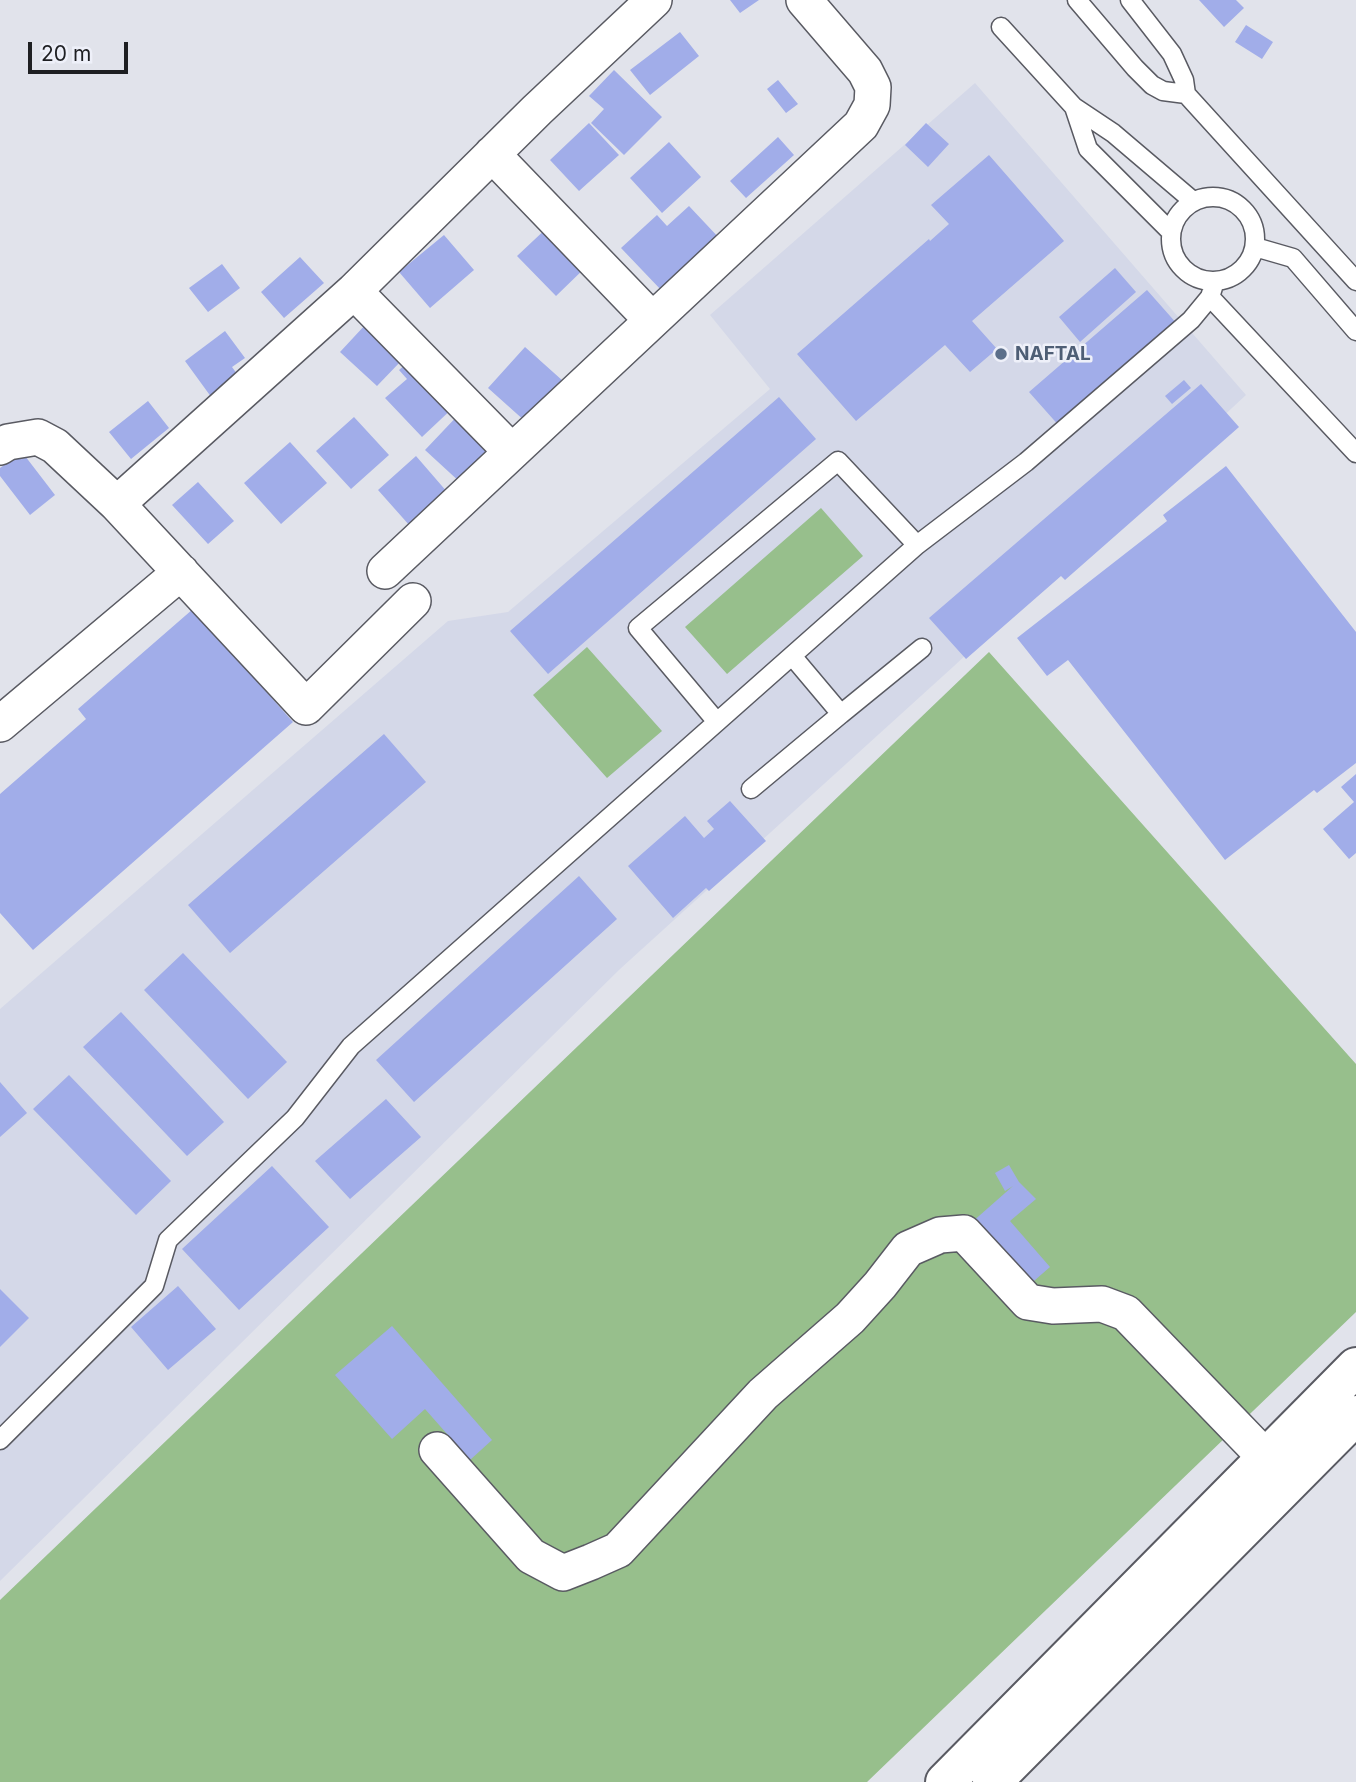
<!DOCTYPE html>
<html>
<head>
<meta charset="utf-8">
<style>
  body { margin:0 }
  #map { position:relative; width:1356px; height:1782px; overflow:hidden; background:#e1e3eb; font-family:Inter,sans-serif }
  canvas { display:block }
  .scale { position:absolute; left:28px; top:42px; width:100px; height:32px; box-sizing:border-box; border:4px solid #1e1f22; border-top:0; padding-left:9px; font-size:21px; line-height:24px; white-space:nowrap; color:#1e1f22; -webkit-text-stroke:5px #eef0f9; paint-order:stroke }
</style>
</head>
<body>
<div id="map">
<canvas width="1356" height="1782"></canvas>
<div class="scale">20 m</div>
</div>
<script>
const ctx = document.querySelector('canvas').getContext('2d');
ctx.lineJoin = 'round';
function fill(path, color) { ctx.fillStyle = color; ctx.fill(path, 'evenodd'); }
const shape = rows => new Path2D(rows.map(r => 'M' + r).join(''));
function trace(path, color, width, dash) { ctx.strokeStyle = color; ctx.lineWidth = width; ctx.lineCap = dash ? 'butt' : 'round'; ctx.setLineDash(dash || []); ctx.stroke(path); }
function label(font, color, halo, rows, align = 'center') {
  ctx.font = font + ' Inter,sans-serif'; ctx.lineWidth = 5; ctx.setLineDash([]); ctx.textBaseline = 'middle'; ctx.strokeStyle = halo; ctx.fillStyle = color; for (const [text, x, y, turn = 0] of rows) {
    ctx.save(); ctx.translate(x, y); ctx.rotate((+turn || 0) * Math.PI / 180); ctx.textAlign = isNaN(turn) ? turn : align; if (halo) ctx.strokeText(text, 0, 0); ctx.fillText(text, 0, 0); ctx.restore();
  }
}
fill(shape([
  [975,83,1246,395,954,666,620,969,0,1581,0,1009,448,621,508,612,770,389,710,315]
]), '#d4d8e8');
fill(shape([
  [821,508,863,556,727,674,685,627],
  [587,647,662,731,607,778,533,695],
  [989,652,1356,1064,1356,1312,867,1782,0,1782,0,1600]
]), '#97bf8c');
fill(shape([
  [730,0,759,0,740,13],
  [1199,0,1236,0,1244,8,1224,27],
  [1246,25,1273,42,1262,59,1235,42],
  [680,32,699,56,650,95,630,70],
  [614,70,662,117,624,155,591,123,604,109,589,96],
  [778,80,798,104,786,113,767,89],
  [589,123,619,155,579,191,550,160],
  [926,123,949,144,928,167,905,145],
  [778,137,794,155,746,198,730,181],
  [669,142,701,177,662,213,630,178],
  [989,155,1064,241,972,321,997,349,970,372,945,345,856,421,797,354,929,239,930,241,949,224,931,205],
  [689,206,721,240,663,292,621,248,657,215,667,226],
  [550,225,588,265,556,296,517,256],
  [444,235,474,270,430,308,399,272],
  [300,257,324,283,284,318,261,292],
  [222,264,240,288,208,312,189,288],
  [1115,268,1136,292,1080,342,1059,317],
  [1147,290,1178,325,1061,428,1029,392],
  [366,324,402,360,377,386,340,352],
  [225,331,245,358,232,367,245,385,217,405,185,361],
  [525,347,563,381,526,422,488,388],
  [413,358,456,405,422,437,385,398,407,379,399,370],
  [1184,380,1191,388,1172,404,1165,396],
  [1201,384,1239,427,1065,580,1061,576,966,659,929,618],
  [779,397,816,439,548,674,510,631],
  [148,401,169,428,131,459,109,432],
  [462,411,499,445,462,484,425,450],
  [354,417,389,455,351,489,316,451],
  [290,442,327,483,281,524,244,483],
  [22,452,55,495,30,515,0,476,0,468],
  [416,456,448,493,410,526,378,490],
  [1226,466,1356,632,1356,763,1317,793,1314,790,1225,860,1068,660,1047,676,1017,638,1167,521,1163,515],
  [198,482,234,521,208,544,172,505],
  [193,609,293,722,33,950,0,913,0,794,86,719,78,709],
  [384,734,426,782,230,953,188,905],
  [1356,774,1356,853,1349,859,1323,829,1354,802,1341,787],
  [730,801,766,841,709,891,706,888,673,918,628,866,685,816,704,838,714,829,707,821],
  [579,876,617,919,414,1102,376,1060],
  [183,953,287,1062,248,1099,144,990],
  [121,1012,224,1122,187,1156,83,1047],
  [69,1075,171,1181,136,1215,33,1109],
  [0,1082,27,1113,0,1137],
  [386,1099,421,1137,350,1199,315,1161],
  [1009,1165,1019,1182,1036,1199,1010,1221,1050,1267,1027,1287,971,1223,1013,1186,1005,1191,995,1173],
  [272,1166,329,1227,239,1310,182,1249],
  [178,1286,216,1329,168,1370,131,1327],
  [0,1289,29,1318,0,1347],
  [392,1326,492,1440,470,1460,425,1409,392,1439,335,1375]
]), '#a1ade9');
const lane = shape([
  [1077,0,1135,68,1152,85,1163,91,1186,94],
  [1130,0,1172,54,1184,80,1186,94,1356,281],
  [1001,27,1074,107,1113,133,1193,201],
  [1074,107,1088,149,1171,232],
  '1171 239a42 42 0 1 1 84 0a42 42 0 1 1-84 0Z',
  [1255,247,1293,258,1356,331],
  [1210,297,1356,453],
  [917,545,1026,462,1191,320,1210,297,1215,281],
  [793,657,841,714,922,648],
  [751,789,841,714],
  [0,1440,154,1286,168,1240,295,1118,351,1046,917,545,838,461,638,628,717,722]
]);
const street = shape([
  [492,154,652,320],
  [354,291,512,452],
  [0,447,8,442,38,437,55,446,117,504,306,707,413,601],
  [117,504,354,291,537,110,654,0],
  [385,571,861,125,872,105,873,87,865,71,804,0],
  [0,724,181,572],
  [437,1450,531,1556,563,1573,591,1562,618,1550,763,1394,850,1318,880,1285,908,1249,940,1235,964,1233,1028,1302,1053,1306,1102,1304,1126,1313,1266,1458]
]);
const secondary = shape([
  [945,1782,1356,1367],
  [992,1782,1356,1415]
]);
trace(lane, '#595a62', 21);
trace(street, '#595a62', 38);
trace(secondary, '#595a62', 42);
trace(lane, '#fff', 18);
trace(street, '#fff', 35);
trace(secondary, '#fff', 38);
for (const [x, y, r, color] of [
  [1001,354,7,"#5c6f8a"]
]) { const dot = new Path2D(); dot.arc(x, y, r, 0, 2 * Math.PI); ctx.fillStyle = color; ctx.fill(dot); trace(dot, '#eef0f9', 2.5); }
label('bold 19px', '#4e5e75', '#eef0f9', [
  ["NAFTAL",1015,354]
], 'left');
</script>
</body>
</html>
